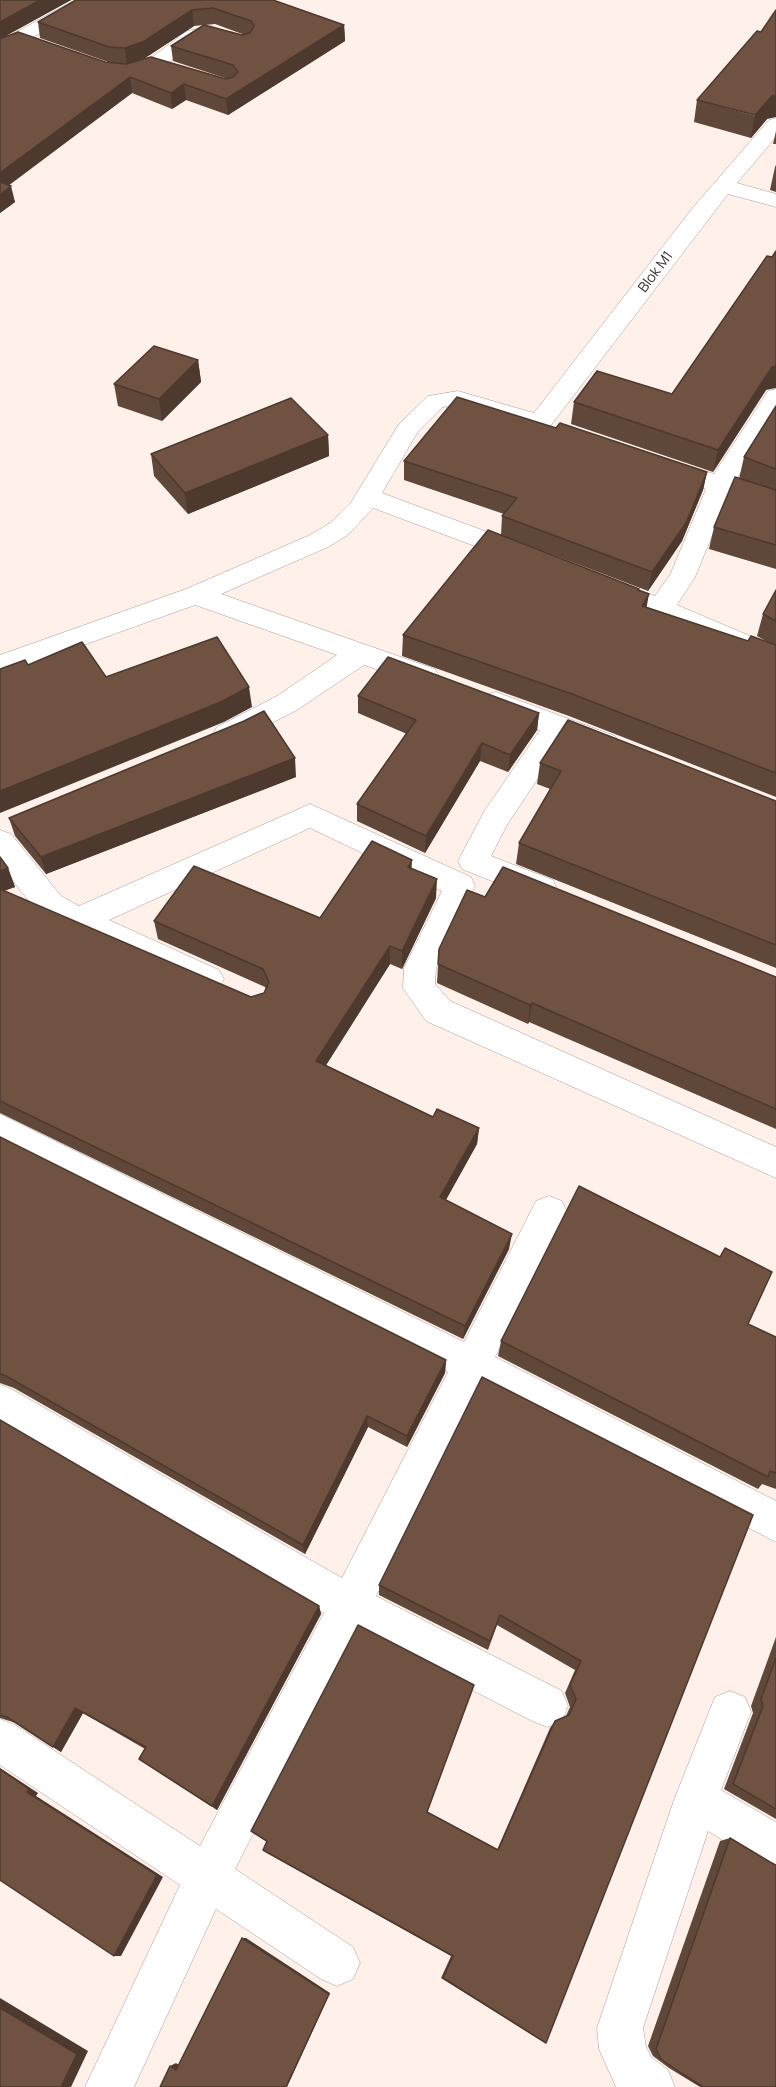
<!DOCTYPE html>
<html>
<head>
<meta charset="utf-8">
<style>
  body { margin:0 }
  canvas { display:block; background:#fff0ea }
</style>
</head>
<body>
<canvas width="776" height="2087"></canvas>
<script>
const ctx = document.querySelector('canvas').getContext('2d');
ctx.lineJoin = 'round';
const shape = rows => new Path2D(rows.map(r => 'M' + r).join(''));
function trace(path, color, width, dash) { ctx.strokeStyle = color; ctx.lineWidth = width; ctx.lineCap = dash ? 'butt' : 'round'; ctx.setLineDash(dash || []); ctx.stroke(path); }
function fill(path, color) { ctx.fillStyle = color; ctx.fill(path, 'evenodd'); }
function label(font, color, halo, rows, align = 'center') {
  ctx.font = font + ' Manrope,sans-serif'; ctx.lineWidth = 6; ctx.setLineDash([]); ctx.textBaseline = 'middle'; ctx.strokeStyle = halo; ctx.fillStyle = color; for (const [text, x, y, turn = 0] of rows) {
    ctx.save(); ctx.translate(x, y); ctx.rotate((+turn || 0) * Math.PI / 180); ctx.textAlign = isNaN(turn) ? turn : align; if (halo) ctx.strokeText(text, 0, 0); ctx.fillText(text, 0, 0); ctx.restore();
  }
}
const minor = shape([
  [75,0,97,0,94,4,0,55,0,41,75,0],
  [211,26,218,28,220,32,218,36,200,40,160,68,153,70,146,68,143,64,187,31,211,26],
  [776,118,776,137,737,183,776,194,776,207,728,194,548,429,539,432,530,429,457,405,443,407,417,433,382,493,533,549,537,555,533,561,524,564,515,561,373,508,348,535,328,547,221,594,435,669,439,676,435,683,425,686,364,665,297,710,237,741,227,745,217,741,213,734,217,727,277,696,337,655,195,605,0,675,0,655,186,589,310,535,330,523,350,504,399,424,428,396,458,391,534,413,691,210,769,120,776,118],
  [776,389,776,415,735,481,776,495,776,512,728,497,695,577,677,605,776,647,776,668,597,591,593,585,597,579,606,576,655,596,670,575,706,489,655,472,652,466,655,460,664,458,714,474,768,391,776,389],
  [496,692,615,736,619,744,615,752,605,755,564,739,507,825,491,856,553,880,557,889,553,898,542,901,462,869,458,861,485,810,540,730,486,709,482,702,486,695,496,692],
  [310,804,471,877,475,886,436,968,435,984,450,1001,776,1147,776,1178,426,1021,403,988,404,968,442,891,310,828,109,920,219,970,224,979,219,988,208,992,67,929,39,914,0,864,0,830,11,834,61,896,79,906,310,804],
  [0,1114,464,1342,536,1201,549,1196,562,1201,567,1212,495,1357,776,1501,776,1542,479,1389,376,1596,562,1691,568,1706,562,1721,547,1727,532,1721,358,1631,235,1869,353,1947,360,1963,353,1979,337,1986,321,1979,216,1909,134,2087,85,2087,180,1885,0,1765,0,1719,15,1725,200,1846,324,1613,0,1424,0,1384,13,1390,342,1578,448,1372,0,1146,0,1114],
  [730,1691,745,1697,751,1712,721,1790,776,1822,776,1869,760,1863,708,1831,643,2028,646,2047,651,2057,668,2070,675,2087,616,2087,599,2049,597,2028,674,1800,709,1712,715,1697,730,1691]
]);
trace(minor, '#a99c97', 1);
fill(minor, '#fff');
fill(shape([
  [0,0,71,0,2,38,105,62,226,79,228,79,173,61,171,46,204,25,194,26,145,58,127,64,111,63,40,38,38,22,273,0,344,25,345,41,228,115,186,100,172,109,132,93,8,185,15,202,0,213],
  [215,24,245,35,242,35,205,25],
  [697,100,767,119,751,138,694,122],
  [776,131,776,144,773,144],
  [776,165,776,192,770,190,775,167],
  [772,257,766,390,713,472,571,424,574,402,672,394],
  [198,360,201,382,162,421,118,406,114,384],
  [776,406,776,569,709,549,714,527,739,479,744,457],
  [556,428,707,472,703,490,682,541,648,591,501,535,502,516,504,514,404,480,404,461],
  [328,435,329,456,188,514,154,476,151,454],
  [776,590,776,797,569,716,402,656,403,635,639,591,647,607,748,641,766,641,757,636,763,614],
  [358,696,539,713,537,730,508,772,480,761,425,853,357,821,357,804,407,734,358,713],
  [540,763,776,801,776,968,516,864,519,843,550,789,537,784],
  [296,777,46,874,15,836,9,818],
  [0,857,8,868,15,887,4,891,251,997,264,993,266,989,265,987,158,939,154,921,320,918,411,869,436,898,402,969,390,964,326,1065,433,1117,479,1128,477,1144,446,1200,509,1249,463,1339,0,1113],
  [485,897,776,977,776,1129,529,1022,528,1024,437,983,439,949],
  [0,1137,446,1360,445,1373,407,1447,368,1427,305,1554,14,1388,0,1383],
  [748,1324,776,1337,776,1489,762,1484,758,1489,498,1356,501,1341],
  [0,1420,319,1606,321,1614,217,1810,139,1759,145,1749,83,1713,61,1752,16,1723,0,1718],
  [753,1515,541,2040,441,1978,451,1956,267,1853,263,1850,267,1842,251,1831,427,1812,497,1850,550,1728,555,1721,566,1716,570,1707,565,1693,575,1670,497,1625,488,1650,379,1595,379,1585],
  [776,1637,776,1819,724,1789,753,1713,751,1706],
  [730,1838,770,1862,776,2087,700,2087,669,2068,653,2056,648,2046,720,1841]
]), '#5f4739');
fill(shape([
  [40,0,71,0,0,39,0,22],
  [192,10,194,26,145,58,127,64,125,48],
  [344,25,345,41,228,115,226,99],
  [130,77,132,93,0,192,0,173],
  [184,84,186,100,172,109,171,93],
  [776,95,776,117,767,119,751,138,755,115,772,96],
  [11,186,15,202,0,213,0,195],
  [198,360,201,382,162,421,159,399],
  [776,366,776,388,766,390,713,472,718,450,772,367],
  [328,435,329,456,188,514,185,493],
  [707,472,703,490,682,541,648,591,652,572],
  [649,594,645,616,642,606],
  [249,687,252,707,224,722,0,813,0,791],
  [539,713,537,730,508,772,510,755],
  [482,743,480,761,425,853,426,836],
  [295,758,296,777,46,874,41,857],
  [412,860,411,879,408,867],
  [8,868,15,887,0,892,0,871],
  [437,879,436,898,402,969,402,951],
  [390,946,390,964,318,1078,316,1061],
  [532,1003,529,1022,528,1024,530,1005],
  [479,1128,477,1144,439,1212,440,1197],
  [512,1234,509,1249,463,1339,465,1326],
  [446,1360,445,1373,407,1447,407,1436],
  [367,1416,368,1427,305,1554,303,1545],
  [319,1606,321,1614,217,1810,212,1806],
  [75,1708,83,1713,61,1752,53,1747],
  [0,1768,38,1793,36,1796,163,1877,121,1956,114,1956,27,1792,0,1769],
  [242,1938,246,1938,330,1993,287,2087,286,2087],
  [0,1998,88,2051,71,2087,61,2087,0,2008],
  [176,2063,182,2067,176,2070,170,2066]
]), '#4e392e');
const building = shape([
  [0,0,40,0,0,22,0,0],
  [76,0,273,0,344,25,226,99,184,84,171,93,130,77,0,173,0,38,2,38,18,32,105,62,126,64,151,57,226,79,233,77,238,72,233,65,171,46,204,25,242,35,250,33,254,26,251,21,213,8,192,10,143,42,125,48,109,47,38,22,76,0],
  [776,10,776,95,772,96,755,115,697,100,757,31,761,32,776,10],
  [0,182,11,186,0,195,0,182],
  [776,251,776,366,772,367,718,450,574,402,597,371,672,394,767,256,772,257,776,251],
  [154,346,198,360,159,399,114,384,154,346],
  [457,397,556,428,560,423,707,472,686,523,652,572,502,516,517,498,404,461,457,397],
  [291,398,328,435,185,493,151,454,291,398],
  [776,406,776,469,744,457,776,406],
  [735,477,776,490,776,545,714,527,735,477],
  [488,530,639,589,638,590,649,594,642,606,748,641,751,636,776,645,776,773,572,694,403,635,488,530],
  [776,590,776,621,763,614,776,590],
  [217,637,249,687,221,702,0,791,0,669,25,660,28,665,82,642,106,677,217,637],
  [388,657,539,713,510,755,482,743,426,836,357,804,416,720,358,696,388,657],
  [264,711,295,758,41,857,9,818,244,721,264,711],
  [568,720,776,801,776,945,519,843,561,771,540,763,568,720],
  [372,841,412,860,408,867,437,879,402,951,390,946,316,1061,433,1117,437,1109,479,1128,440,1197,512,1234,465,1326,0,1101,0,889,251,997,264,993,269,982,263,969,154,921,194,866,320,918,372,841],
  [0,857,8,868,0,871,0,857],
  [503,867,776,977,776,1109,532,1003,530,1005,438,964,439,949,467,890,485,897,503,867],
  [0,1137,446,1360,407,1436,367,1416,303,1545,6,1376,0,1374,0,1137],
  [579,1186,720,1257,725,1248,772,1272,748,1324,776,1337,776,1473,770,1471,768,1477,501,1341,579,1186],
  [482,1377,753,1515,546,2043,443,1978,453,1956,263,1850,267,1841,251,1831,358,1625,474,1685,427,1812,498,1850,555,1721,569,1715,576,1699,570,1685,581,1661,500,1615,490,1641,379,1585,482,1377],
  [0,1420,319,1606,212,1806,139,1759,146,1747,75,1708,53,1747,7,1717,0,1715,0,1420],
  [776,1658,776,1809,733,1784,763,1706,761,1699,776,1658],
  [0,1769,29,1789,27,1792,157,1875,114,1956,0,1880,0,1769],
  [730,1838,770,1862,776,1865,776,2087,703,2087,678,2071,661,2059,656,2049,730,1838],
  [242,1938,329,1994,286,2087,160,2087,170,2066,176,2070,242,1938],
  [0,2008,77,2054,61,2087,0,2087,0,2008]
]);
fill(building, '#6f5242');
trace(building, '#4e392e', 1.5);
label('14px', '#342e2c', '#fff', [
  ["Blok M1",656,272,-53]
]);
</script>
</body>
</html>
